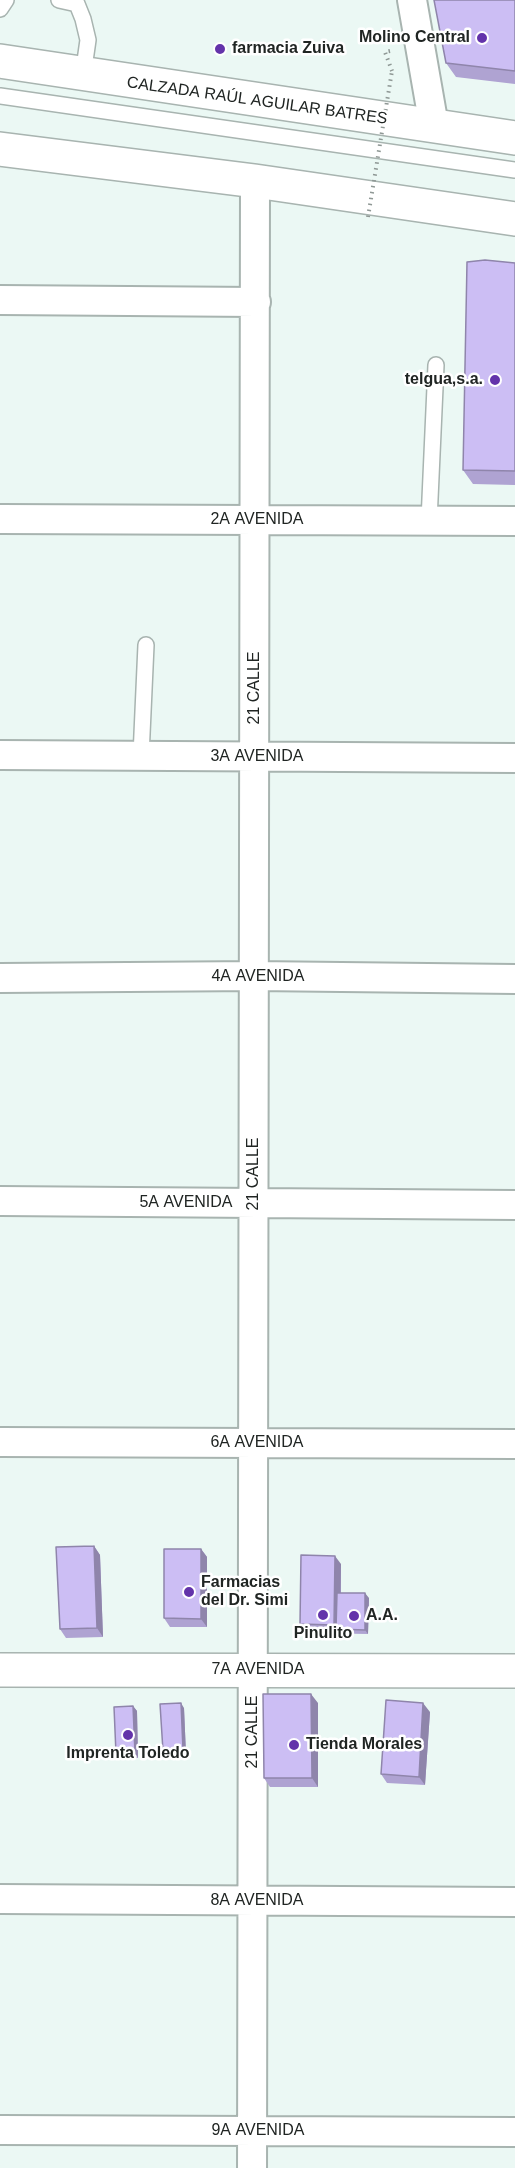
<!DOCTYPE html>
<html>
<head>
<meta charset="utf-8">
<style>
  body { margin:0 }
  canvas { display:block; background:#ebf8f4 }
</style>
</head>
<body>
<canvas width="515" height="2168"></canvas>
<script>
const ctx = document.querySelector('canvas').getContext('2d');
ctx.lineJoin = 'round';
const shape = rows => new Path2D(rows.map(r => 'M' + r).join(''));
function trace(path, color, width, dash) { ctx.strokeStyle = color; ctx.lineWidth = width; ctx.lineCap = dash ? 'butt' : 'round'; ctx.setLineDash(dash || []); ctx.stroke(path); }
function fill(path, color) { ctx.fillStyle = color; ctx.fill(path, 'evenodd'); }
function label(font, color, halo, rows, align = 'center') {
  ctx.font = font + ' Helvetica,sans-serif'; ctx.lineWidth = 5; ctx.setLineDash([]); ctx.textBaseline = 'middle'; ctx.strokeStyle = halo; ctx.fillStyle = color; for (const [text, x, y, turn = 0] of rows) {
    ctx.save(); ctx.translate(x, y); ctx.rotate((+turn || 0) * Math.PI / 180); ctx.textAlign = isNaN(turn) ? turn : align; if (halo) ctx.strokeText(text, 0, 0); ctx.fillText(text, 0, 0); ctx.restore();
  }
}
const service = shape([
  [59,0,77,4,83,19,88,40,83,75],
  [0,9,6,0],
  [0,96,515,170],
  [429,521,436,365],
  [141,756,146,645]
]);
const minor = shape([
  [412,0,434,126],
  [0,300,256,302],
  [0,519,515,521],
  [0,755,515,758],
  [0,978,255,976,515,979],
  [0,1201,515,1205],
  [0,1442,515,1444],
  [0,1899,515,1902],
  [0,2130,515,2132],
  [252,2168,255,181]
]);
const secondary = shape([
  [0,1670,515,1671]
]);
const trunk = shape([
  [0,61,515,138],
  [0,149,255,181,515,219]
]);
trace(service, '#a8b4b0', 18);
trace(minor, '#a8b4b0', 32);
trace(secondary, '#a8b4b0', 36);
trace(trunk, '#a8b4b0', 36);
trace(shape([
  [390,51,385,52,392,71]
]), '#8f9895', 4, [1.5, 4.5]);
trace(service, '#fff', 15);
trace(minor, '#fff', 28);
trace(secondary, '#fff', 33);
trace(trunk, '#fff', 33);
trace(shape([
  [368,217,392,71]
]), '#8f9895', 4, [1.5, 4.5]);
fill(shape([
  [515,0,515,84,456,77,446,63],
  [515,263,515,485,473,484,463,470],
  [94,1546,100,1555,103,1637,66,1638,60,1629],
  [201,1549,207,1557,207,1627,170,1627,164,1618],
  [341,1564,341,1593,369,1598,368,1634,306,1633,300,1624],
  [318,1703,318,1787,270,1787,264,1778],
  [133,1706,137,1711,138,1758,119,1759,116,1754],
  [184,1708,186,1754,167,1756,163,1751],
  [430,1712,425,1785,387,1783,381,1774]
]), '#afa3d2');
fill(shape([
  [94,1546,100,1555,103,1637,97,1628],
  [201,1549,207,1557,207,1627,201,1619],
  [335,1556,341,1564,340,1629,336,1629,334,1625],
  [365,1593,369,1598,368,1634,365,1630],
  [311,1694,318,1703,318,1787,312,1778],
  [181,1703,184,1708,186,1754,183,1750],
  [423,1703,430,1712,425,1785,419,1777],
  [133,1706,137,1711,138,1758,135,1753]
]), '#8f85ab');
const building = shape([
  [434,0,515,0,515,71,446,63,434,0],
  [485,260,515,263,515,471,463,470,467,262,485,260],
  [94,1546,97,1628,60,1629,56,1547,94,1546],
  [164,1549,201,1549,201,1619,164,1618,164,1549],
  [301,1555,335,1556,334,1625,300,1624,301,1555],
  [337,1593,365,1593,365,1630,336,1629,337,1593],
  [263,1694,311,1694,312,1778,264,1778,263,1694],
  [386,1700,423,1703,419,1777,381,1774,386,1700],
  [181,1703,183,1750,163,1751,160,1704,181,1703],
  [133,1706,135,1753,116,1754,114,1707,133,1706]
]);
fill(building, '#ccbef4');
trace(building, '#8f85ab', 1.5);
for (const [x, y, r, color] of [
  [482,38,6,"#6333aa"],
  [220,49,6,"#6333aa"],
  [495,380,6,"#6333aa"],
  [189,1592,6,"#6333aa"],
  [323,1615,6,"#6333aa"],
  [354,1616,6,"#6333aa"],
  [128,1735,6,"#6333aa"],
  [294,1745,6,"#6333aa"]
]) { const dot = new Path2D(); dot.arc(x, y, r, 0, 2 * Math.PI); ctx.fillStyle = color; ctx.fill(dot); trace(dot, '#fff', 2); }
label('bold 16px', '#202523', '#fff', [
  ["Molino Central",470,38,"right"],
  ["farmacia Zuiva",232,49],
  ["telgua,s.a.",483,380,"right"],
  ["Farmacias",201,1583],
  ["del Dr. Simi",201,1601],
  ["A.A.",366,1616],
  ["Pinulito",323,1634,"center"],
  ["Tienda Morales",306,1745],
  ["Imprenta Toledo",128,1754,"center"]
], 'left');
label('16px', '#202523', '#fff', [
  ["CALZADA RAÚL AGUILAR BATRES",257,101,8],
  ["2A AVENIDA",257,520],
  ["21 CALLE",255,688,-90],
  ["3A AVENIDA",257,757],
  ["4A AVENIDA",258,977],
  ["21 CALLE",254,1174,-90],
  ["5A AVENIDA",186,1203],
  ["6A AVENIDA",257,1443],
  ["7A AVENIDA",258,1670],
  ["21 CALLE",253,1732,-90],
  ["8A AVENIDA",257,1901],
  ["9A AVENIDA",258,2131]
]);
</script>
</body>
</html>
